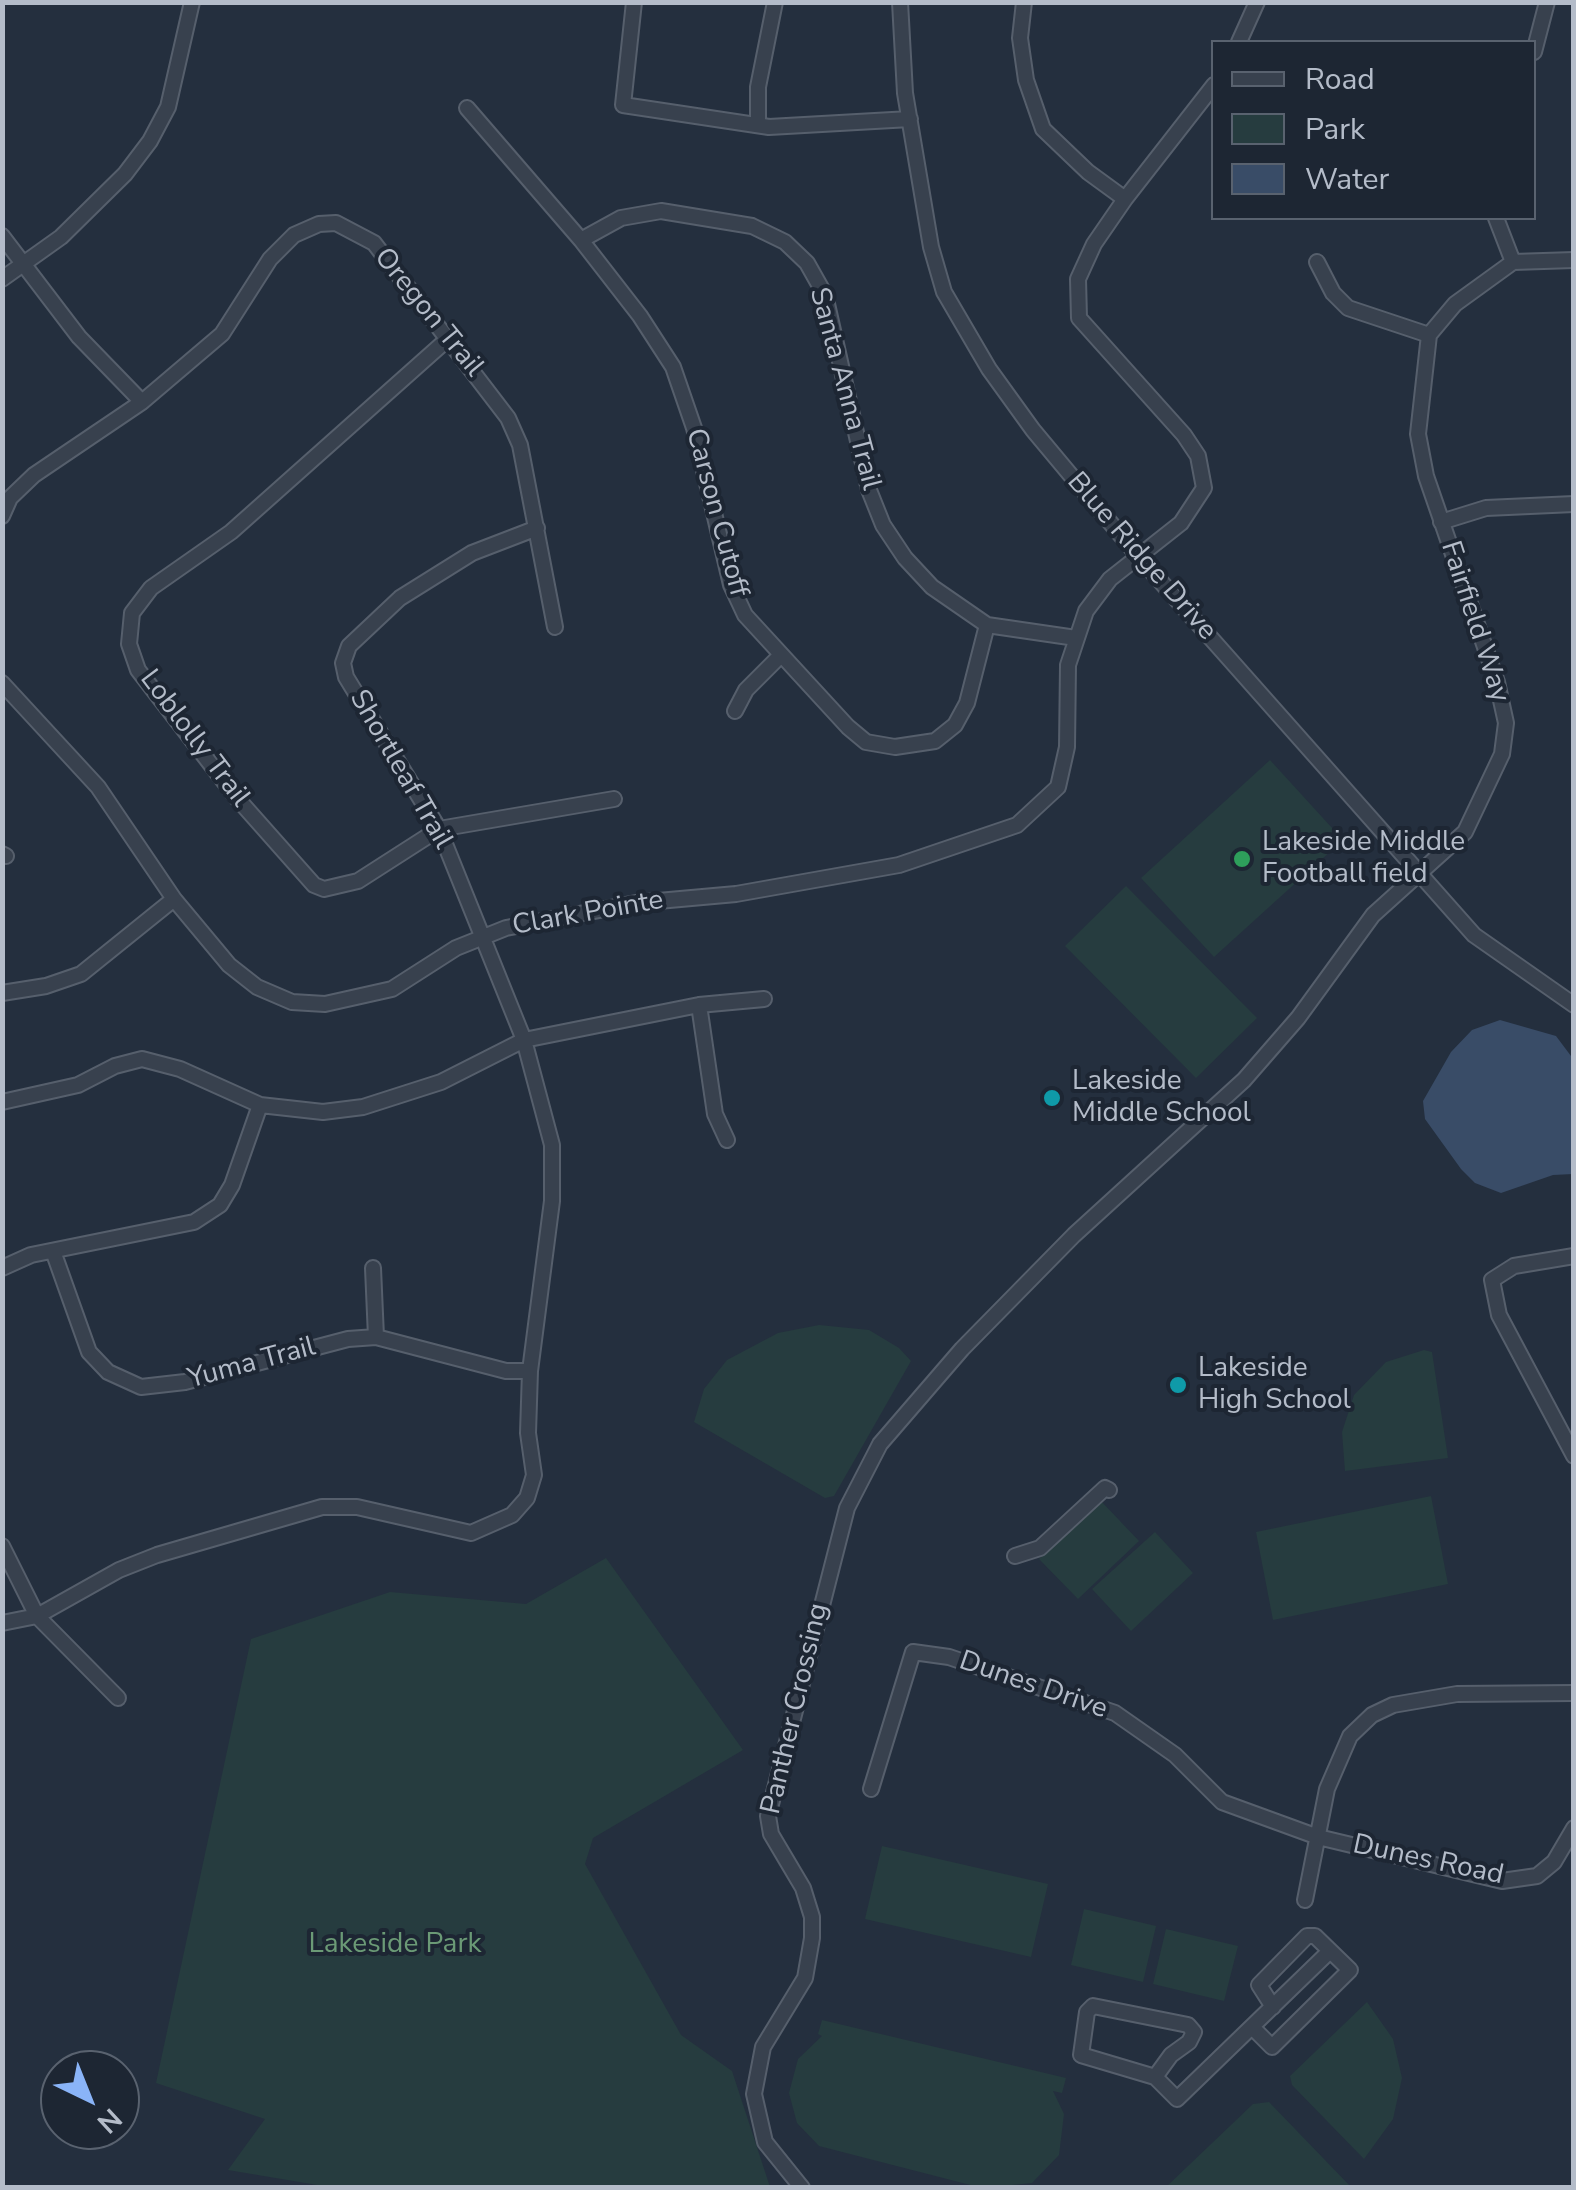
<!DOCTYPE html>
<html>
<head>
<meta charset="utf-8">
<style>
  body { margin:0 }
  #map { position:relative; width:1576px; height:2190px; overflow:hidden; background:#242f3e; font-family:"Nunito Sans",sans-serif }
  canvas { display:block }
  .frame { position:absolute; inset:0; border:5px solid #b4bcc9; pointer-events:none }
  .legend { position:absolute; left:1211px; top:40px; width:325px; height:180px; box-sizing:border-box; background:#1d2633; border:2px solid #59626f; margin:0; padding:12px 18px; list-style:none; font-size:30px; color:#b4bcc9 }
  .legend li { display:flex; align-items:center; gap:20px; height:50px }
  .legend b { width:50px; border:2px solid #59626f }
  .north { position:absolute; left:40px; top:2050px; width:100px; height:100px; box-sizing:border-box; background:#1d2633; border:2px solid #59626f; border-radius:50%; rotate:137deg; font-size:28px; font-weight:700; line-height:40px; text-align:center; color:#b4bcc9 }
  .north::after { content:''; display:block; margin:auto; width:35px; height:45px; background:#8ab4f8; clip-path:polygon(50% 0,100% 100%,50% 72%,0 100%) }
</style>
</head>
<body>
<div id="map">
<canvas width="1576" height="2190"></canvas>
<div class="frame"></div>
<ul class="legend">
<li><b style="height:12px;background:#38414e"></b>Road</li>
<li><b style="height:28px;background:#263c3f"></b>Park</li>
<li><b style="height:28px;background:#394c67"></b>Water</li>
</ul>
<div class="north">N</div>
</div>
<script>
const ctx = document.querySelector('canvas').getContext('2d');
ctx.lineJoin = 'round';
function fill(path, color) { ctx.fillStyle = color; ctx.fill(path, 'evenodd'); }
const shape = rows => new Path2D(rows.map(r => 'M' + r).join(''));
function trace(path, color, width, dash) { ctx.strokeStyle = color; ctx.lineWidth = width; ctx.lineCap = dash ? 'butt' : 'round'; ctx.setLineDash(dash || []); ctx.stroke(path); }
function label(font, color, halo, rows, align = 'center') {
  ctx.font = font + ' "Nunito Sans",sans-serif'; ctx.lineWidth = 8; ctx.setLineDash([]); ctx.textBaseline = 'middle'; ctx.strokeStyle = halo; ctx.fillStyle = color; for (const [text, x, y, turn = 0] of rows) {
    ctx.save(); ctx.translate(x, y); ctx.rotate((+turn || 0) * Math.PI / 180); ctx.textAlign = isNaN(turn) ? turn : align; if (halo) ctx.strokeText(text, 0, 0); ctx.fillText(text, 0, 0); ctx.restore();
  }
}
fill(shape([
  [1270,760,1343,840,1214,957,1141,878],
  [1126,886,1257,1018,1196,1078,1065,946],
  [819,1325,869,1330,899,1348,911,1361,834,1496,825,1498,694,1422,704,1389,727,1360,778,1333],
  [1424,1350,1432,1352,1448,1458,1345,1471,1342,1432,1354,1395,1386,1362],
  [1431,1496,1448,1584,1273,1620,1256,1532],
  [1101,1501,1139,1541,1078,1599,1039,1559],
  [1155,1532,1193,1573,1131,1631,1092,1589],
  [606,1558,743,1750,593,1838,585,1864,681,2035,732,2071,770,2187,335,2188,228,2170,265,2119,156,2083,251,1639,390,1592,526,1604],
  [882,1846,1048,1884,1031,1957,865,1919],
  [1084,1909,1156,1926,1143,1982,1071,1965],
  [1166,1929,1238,1946,1224,2001,1153,1984],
  [1367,2002,1393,2039,1402,2078,1393,2119,1364,2159,1292,2085,1290,2076],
  [822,2020,1066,2078,1062,2093,1053,2091,1064,2114,1059,2155,1032,2183,982,2188,819,2146,797,2123,789,2093,798,2059,822,2036,818,2034],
  [1269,2102,1351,2187,1166,2187,1253,2104]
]), '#263c3f');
fill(shape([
  [1500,1020,1556,1036,1574,1060,1573,1174,1553,1175,1501,1193,1475,1183,1461,1169,1425,1119,1423,1101,1451,1052,1472,1030]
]), '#394c67');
const minor = shape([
  [634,2,623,105,769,127,910,119],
  [900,2,905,93,931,247,944,292,989,369,1033,430,1139,557,1474,935,1574,1005],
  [1024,2,1020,38,1026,80,1043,129,1088,172,1125,199],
  [1239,42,1257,2],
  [1534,52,1547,2],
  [467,108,581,240,640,316,673,367,694,428,731,585,745,615,848,727,866,742,895,747,935,741,955,725,967,703,987,625],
  [758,125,758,87,775,2],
  [1496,218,1513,262],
  [2,236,79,337,142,402],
  [581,240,621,218,661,211,752,226,785,242,807,263,825,295,869,490,883,525,905,558,932,587,987,625,1076,638],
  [1317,262,1333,293,1348,308,1429,335],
  [2,279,61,237,125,174,150,141,168,107,192,2],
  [450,337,231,532,151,588,132,613,129,644,138,670,236,797,314,885,324,889,358,881,439,829,614,799],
  [2,516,10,498,34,475,142,402,222,334,270,259,294,235,319,224,336,223,374,243,508,418,520,445,555,627],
  [1441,522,1486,508,1574,504],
  [2,683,98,787,174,899,229,965,257,987,292,1002,325,1004,392,989,456,948,506,928,636,903,736,894,899,865,1017,825,1058,787,1067,747,1068,665,1086,611,1110,579,1181,523,1204,488,1198,456,1184,435,1079,318,1078,279,1094,244,1125,199,1214,85],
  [735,711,746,690,780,656],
  [2,854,6,856],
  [2,993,46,986,81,974,174,899],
  [699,1005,715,1114,727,1140],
  [2,1102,78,1085,115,1066,142,1059,180,1069,260,1105,323,1112,363,1107,441,1082,524,1040,699,1005,764,999],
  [53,1251,89,1352,108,1372,141,1387,185,1382,348,1339,376,1337,506,1371,530,1371],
  [1574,1256,1514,1266,1492,1280,1499,1315,1574,1456],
  [2,1268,31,1255,194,1222,220,1205,232,1185,260,1105],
  [373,1268,376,1337],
  [2,1546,37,1616,118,1698],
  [1015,1556,1040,1548,1105,1488,1109,1490],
  [2,1623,37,1616,119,1570,157,1555,322,1507,357,1507,471,1533,512,1515,527,1498,534,1475,528,1433,530,1371,552,1201,552,1145,524,1040,439,829,346,677,343,663,349,646,400,598,472,553,537,528],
  [871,1789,913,1652,949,1657,1115,1713,1175,1755,1222,1802,1318,1837,1502,1881,1537,1876,1554,1862,1574,1828],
  [1305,1900,1327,1789,1350,1736,1372,1715,1393,1705,1457,1694,1574,1693],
  [1252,2027,1272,2047,1350,1970,1315,1936,1307,1936,1259,1985,1273,2007],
  [1155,2077,1081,2055,1087,2012,1093,2006,1188,2025,1194,2032,1189,2042,1171,2055,1155,2077,1177,2099,1330,1951],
  [802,2188,765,2142,754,2094,763,2047,805,1978,812,1938,812,1917,803,1888,771,1834,768,1816,847,1508,880,1444,962,1349,1074,1235,1244,1080,1298,1018,1373,915,1465,832,1502,754,1506,723,1497,682,1426,476,1418,434,1429,335,1455,304,1513,262,1574,260]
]);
trace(minor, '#565f6c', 18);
trace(minor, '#38414e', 14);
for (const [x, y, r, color] of [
  [1242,859,10,"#2e9e5b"],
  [1052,1098,10,"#0f9aa8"],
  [1178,1385,10,"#0f9aa8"]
]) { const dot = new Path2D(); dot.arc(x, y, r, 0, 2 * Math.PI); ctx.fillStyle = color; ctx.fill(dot); trace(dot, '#1d2633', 4); }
label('28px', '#b4bcc9', '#1d2633', [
  ["Oregon Trail",428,313,51],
  ["Santa Anna Trail",844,389,75],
  ["Carson Cutoff",716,513,75],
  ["Blue Ridge Drive",1141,557,49],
  ["Fairfield Way",1474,622,72],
  ["Loblolly Trail",194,739,53],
  ["Shortleaf Trail",400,770,60],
  ["Clark Pointe",588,914,-10],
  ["Yuma Trail",252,1364,-15],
  ["Dunes Drive",1033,1686,19],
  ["Panther Crossing",796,1709,-77],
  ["Dunes Road",1428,1861,12]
]);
label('28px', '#b4bcc9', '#1d2633', [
  ["Lakeside Middle",1262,843],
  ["Football field",1262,875],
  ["Lakeside",1072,1082],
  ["Middle School",1072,1114],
  ["Lakeside",1198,1369],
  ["High School",1198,1401]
], 'left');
label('28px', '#6b9a76', '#1d2633', [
  ["Lakeside Park",395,1945]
]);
</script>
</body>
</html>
